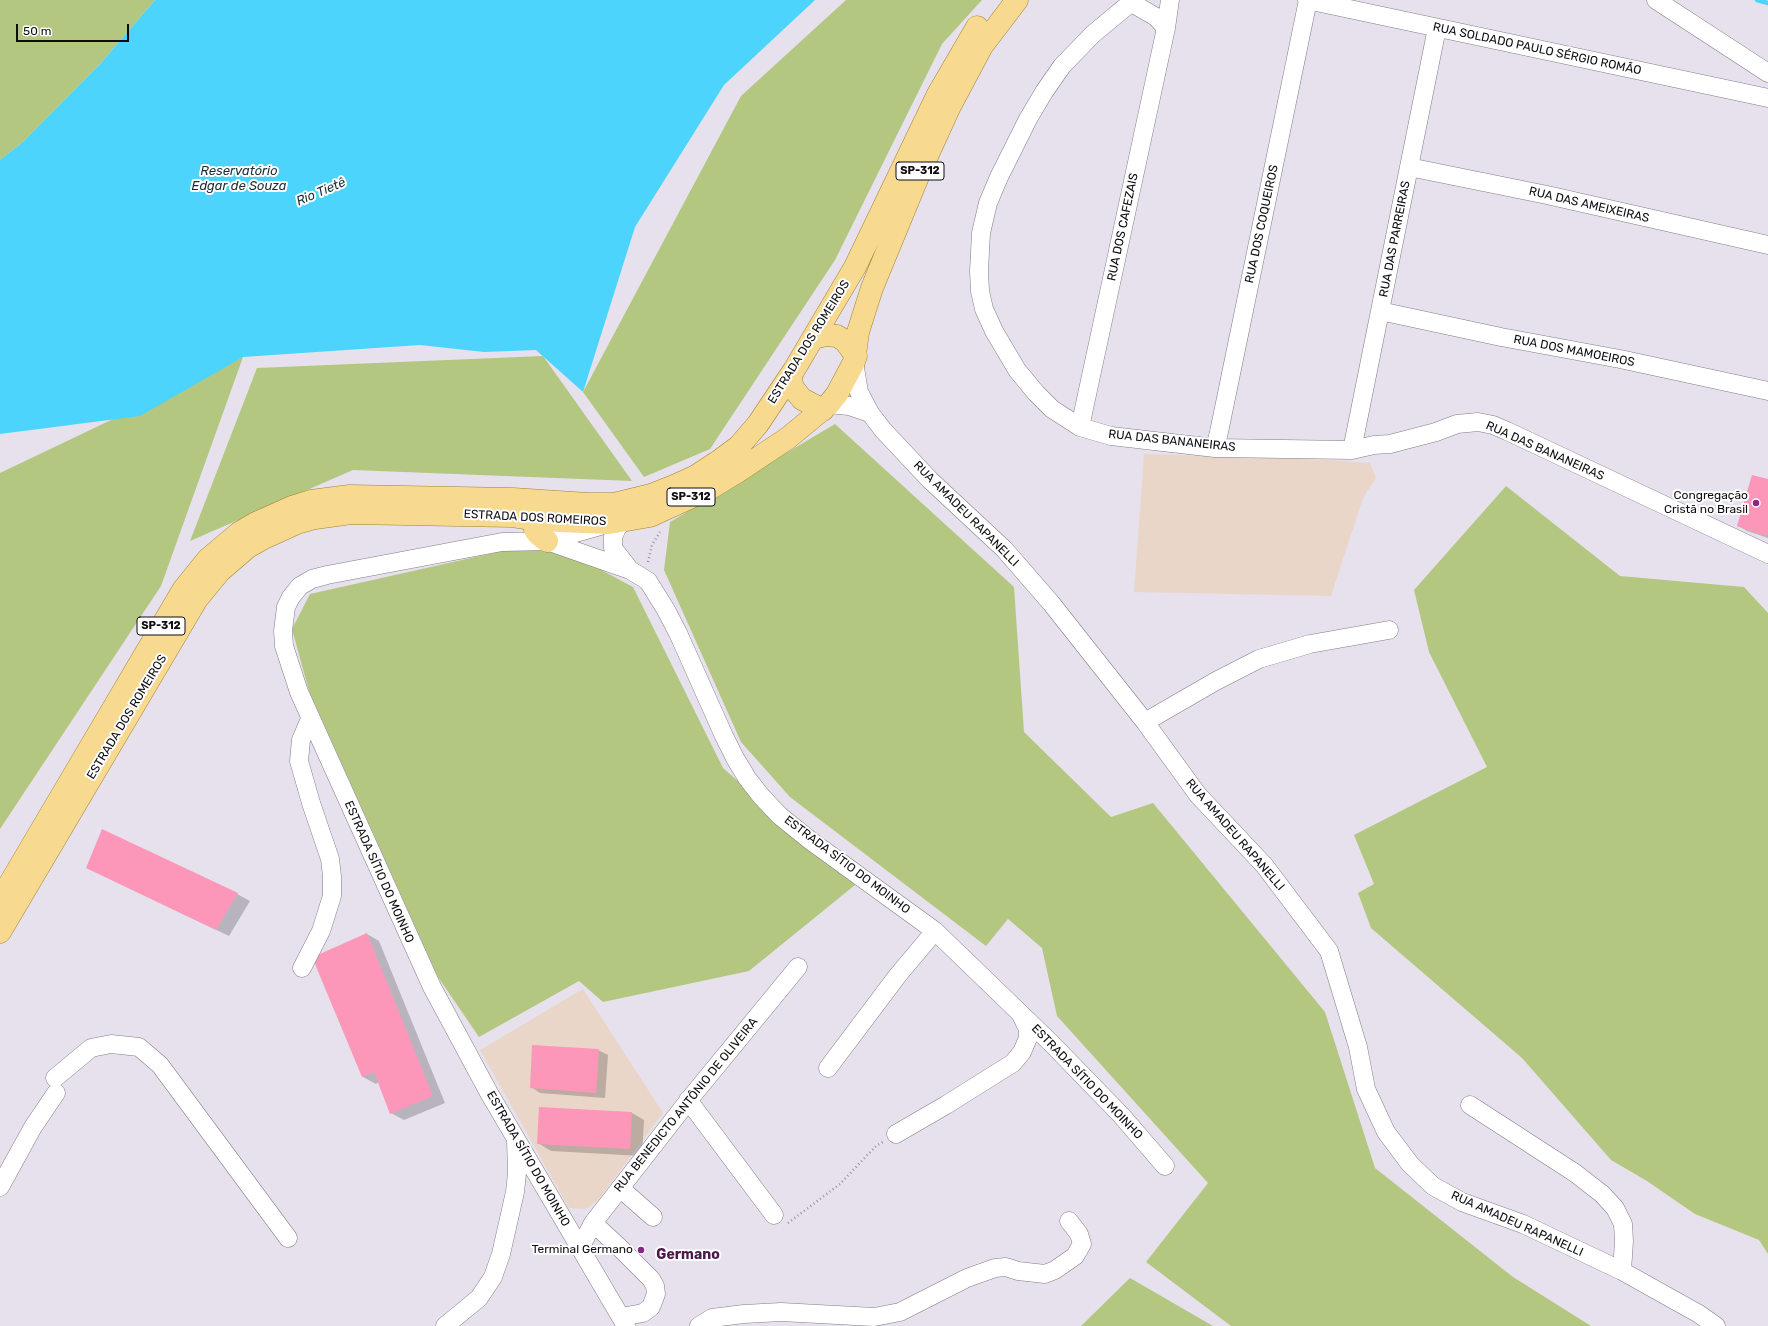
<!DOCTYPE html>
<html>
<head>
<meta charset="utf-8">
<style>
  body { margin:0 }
  #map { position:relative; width:1768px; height:1326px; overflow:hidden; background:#e6e1ed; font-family:Rubik,sans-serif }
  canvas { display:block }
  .scale { position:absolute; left:16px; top:24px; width:113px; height:18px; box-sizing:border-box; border:2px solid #0e0c10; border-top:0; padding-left:5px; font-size:12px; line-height:14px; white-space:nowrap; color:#0e0c10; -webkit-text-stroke:3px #fff; paint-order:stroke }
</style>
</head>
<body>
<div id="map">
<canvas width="1768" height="1326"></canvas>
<div class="scale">50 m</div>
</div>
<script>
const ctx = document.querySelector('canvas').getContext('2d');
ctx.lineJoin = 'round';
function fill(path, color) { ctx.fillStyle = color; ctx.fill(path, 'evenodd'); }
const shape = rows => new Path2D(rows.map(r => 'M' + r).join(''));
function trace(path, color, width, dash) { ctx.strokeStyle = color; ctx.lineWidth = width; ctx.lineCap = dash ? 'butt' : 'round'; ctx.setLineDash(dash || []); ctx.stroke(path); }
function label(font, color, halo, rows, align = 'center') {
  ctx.font = font + ' Rubik,sans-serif'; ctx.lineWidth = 4; ctx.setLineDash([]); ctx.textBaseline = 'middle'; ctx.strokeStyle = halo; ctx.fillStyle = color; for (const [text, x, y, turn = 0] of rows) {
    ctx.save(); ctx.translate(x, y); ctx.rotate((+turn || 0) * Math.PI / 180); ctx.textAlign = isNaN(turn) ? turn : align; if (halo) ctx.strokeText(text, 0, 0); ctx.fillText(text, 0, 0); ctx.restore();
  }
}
fill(shape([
  [1144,454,1330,460,1370,463,1376,478,1363,498,1331,596,1134,592],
  [583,989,663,1113,598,1200,586,1209,569,1208,480,1050]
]), '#ead6c8');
fill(shape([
  [0,0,155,0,101,63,23,142,0,160],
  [846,0,982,0,942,44,835,260,710,449,644,477,583,392,741,96],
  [543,356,632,481,353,470,190,541,257,368],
  [243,357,161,586,0,829,0,473],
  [835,424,1014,587,1024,732,1111,817,1153,803,1325,1012,1375,1168,1513,1277,1591,1326,1231,1326,1146,1262,1208,1183,1057,1016,1042,948,1008,919,986,946,790,797,741,742,664,570,670,522],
  [1506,486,1620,576,1744,587,1768,613,1768,1254,1759,1240,1695,1214,1647,1181,1611,1160,1522,1058,1371,928,1358,893,1374,884,1354,835,1487,767,1429,652,1414,590],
  [547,541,633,587,723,768,855,885,749,971,603,1002,579,981,479,1037,438,977,309,691,292,629,310,594],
  [1130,1278,1213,1326,1081,1326]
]), '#b3c781');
fill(shape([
  [155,0,815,0,724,85,635,227,583,392,536,350,484,352,420,345,243,357,140,416,0,434,0,160,23,142,101,63]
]), '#4dd4fc');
fill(shape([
  [1768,481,1768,538,1747,531,1738,526],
  [87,868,237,894,250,901,229,936],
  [367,934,379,941,445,1103,404,1120,391,1113,379,1082,376,1084,363,1077,318,969],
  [598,1050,608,1055,605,1098,540,1093,531,1087],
  [632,1113,644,1120,642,1156,551,1151,538,1143]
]), '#0003');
trace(shape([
  [1757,0,1768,3]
]), '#4dd4fc', 4.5);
fill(shape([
  [1752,475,1768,479,1768,535,1759,534,1737,526],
  [102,829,238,893,216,930,86,868],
  [367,933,433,1096,390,1114,374,1072,362,1077,317,969,313,957],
  [532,1045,599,1049,596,1093,530,1088],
  [539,1107,632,1112,630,1149,537,1144]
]), '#fd97b9');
const minor = shape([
  [1134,0,1093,34,1062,66,1044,92,1028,119,999,177,988,203,981,233,979,271,980,291,984,309,994,331,1017,370,1036,393,1052,409,1080,427,1111,436,1215,448,1352,450,1374,445,1390,444,1436,432,1457,424,1478,422,1493,425,1507,431,1768,554],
  [1307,0,1768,98],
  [1656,0,1768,73],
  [1130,2,1156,17,1166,28],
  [1409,167,1547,195,1768,245],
  [1380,311,1501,337,1620,359,1768,391],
  [854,362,859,392,870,413,883,430,930,480,1004,549,1051,603,1145,722,1198,795,1264,865,1329,951,1358,1047,1366,1089,1386,1132,1410,1164,1433,1186,1462,1202,1523,1224,1622,1271,1699,1314,1716,1326],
  [829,404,849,406,870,413],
  [1080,427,1166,28,1170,0],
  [1215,448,1219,432,1308,0],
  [1352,450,1437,28],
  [624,520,617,528,613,537,613,548,630,570],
  [600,526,547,541,502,542,327,575,312,579,300,586,291,597,286,607,283,631,284,646,299,692,432,987,489,1093,626,1326],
  [547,541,630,570,648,581,666,610,678,633,724,736,735,758,747,778,761,796,780,816,811,841,935,931,1051,1043,1121,1115,1165,1166],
  [1145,722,1216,681,1259,659,1310,644,1389,630],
  [302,968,321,931,332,896,332,876,330,859,311,803,299,761,301,740,310,719],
  [828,1068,898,975,935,931],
  [55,1078,91,1048,111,1044,139,1047,160,1065,288,1238],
  [688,1100,774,1215],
  [1470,1105,1575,1173,1602,1194,1615,1208,1623,1224,1624,1241,1622,1271],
  [896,1134,946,1105,1013,1063,1022,1052,1028,1038,1028,1029,1021,1015],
  [0,1187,33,1127,56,1093],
  [620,1188,653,1217],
  [593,1223,618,1246,651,1279,655,1286,656,1294,651,1307,643,1313,621,1317],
  [580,1248,593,1223,692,1096,798,967],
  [445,1326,479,1298,493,1277,501,1254,515,1192,517,1173,516,1140],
  [699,1326,712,1318,744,1314,781,1312,874,1317,900,1312,967,1278,995,1268,1006,1267,1018,1271,1045,1274,1055,1270,1075,1256,1082,1244,1079,1234,1069,1221]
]);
const major = shape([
  [813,338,826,335,837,336,845,341,856,356],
  [790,376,793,388,802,399,823,410],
  [547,541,538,534,535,530,535,525,537,520,548,515],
  [0,900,183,590,208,559,239,533,256,523,292,507,311,501,350,496,513,499,588,504,614,504,651,495,674,486,696,476,719,461,739,446,758,424,794,370,855,267,938,94,977,27],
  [0,932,197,599,220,571,248,547,264,538,297,523,315,518,351,513,511,516,537,520,609,523,650,516,709,489,737,472,788,438,829,404,837,394,854,362,858,332,872,288,919,174,950,106,982,46,1017,0]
]);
trace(minor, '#827d87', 19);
trace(major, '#a28233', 23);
trace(shape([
  [648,562,652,545,660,532],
  [788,1223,840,1184,876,1146,883,1142]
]), '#96929b', 2.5, [1, 3]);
trace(minor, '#fff', 18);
trace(major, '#f7da90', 22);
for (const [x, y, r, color] of [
  [1756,503,4,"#8b2389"],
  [641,1250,4,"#8b2389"]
]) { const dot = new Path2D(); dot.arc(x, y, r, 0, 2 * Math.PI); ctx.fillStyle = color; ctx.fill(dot); trace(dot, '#fff', 1.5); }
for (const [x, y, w] of [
  [920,171,48],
  [691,497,48],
  [161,626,48]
]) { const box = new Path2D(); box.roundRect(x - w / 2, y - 9, w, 18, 3); ctx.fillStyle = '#fff'; ctx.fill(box); trace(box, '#0e0c10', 1); }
label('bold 11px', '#0e0c10', null, [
  ["SP-312",920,171],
  ["SP-312",691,497],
  ["SP-312",161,626]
]);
label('12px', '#0e0c10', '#fff', [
  ["RUA SOLDADO PAULO SÉRGIO ROMÃO",1537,49,12],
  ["RUA DAS AMEIXEIRAS",1589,205,13],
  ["RUA DOS COQUEIROS",1262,224,-78],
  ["RUA DOS CAFEZAIS",1123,227,-78],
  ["RUA DAS PARREIRAS",1395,239,-79],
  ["ESTRADA DOS ROMEIROS",809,342,-58],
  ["RUA DOS MAMOEIROS",1574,351,11],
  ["RUA DAS BANANEIRAS",1172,441,6],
  ["RUA DAS BANANEIRAS",1545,451,24],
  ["RUA AMADEU RAPANELLI",966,514,45],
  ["ESTRADA DOS ROMEIROS",535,518,3],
  ["ESTRADA DOS ROMEIROS",127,717,-59],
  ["RUA AMADEU RAPANELLI",1235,835,49],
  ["ESTRADA SÍTIO DO MOINHO",847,865,37],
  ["ESTRADA SÍTIO DO MOINHO",379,872,66],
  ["ESTRADA SÍTIO DO MOINHO",1087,1082,46],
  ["RUA BENEDICTO ANTÔNIO DE OLIVEIRA",686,1105,-51],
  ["ESTRADA SÍTIO DO MOINHO",528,1159,60],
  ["RUA AMADEU RAPANELLI",1517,1224,24]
]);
label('12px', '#0e0c10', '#fff', [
  ["Congregação",1748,496],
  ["Cristã no Brasil",1748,510],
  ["Terminal Germano",633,1250]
], 'right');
label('italic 13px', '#182e36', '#fff', [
  ["Reservatório",239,171],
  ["Edgar de Souza",239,186],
  ["Rio Tietê",321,192,-23]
]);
label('bold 14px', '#4a1949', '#fff', [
  ["Germano",688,1255]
]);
</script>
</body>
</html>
